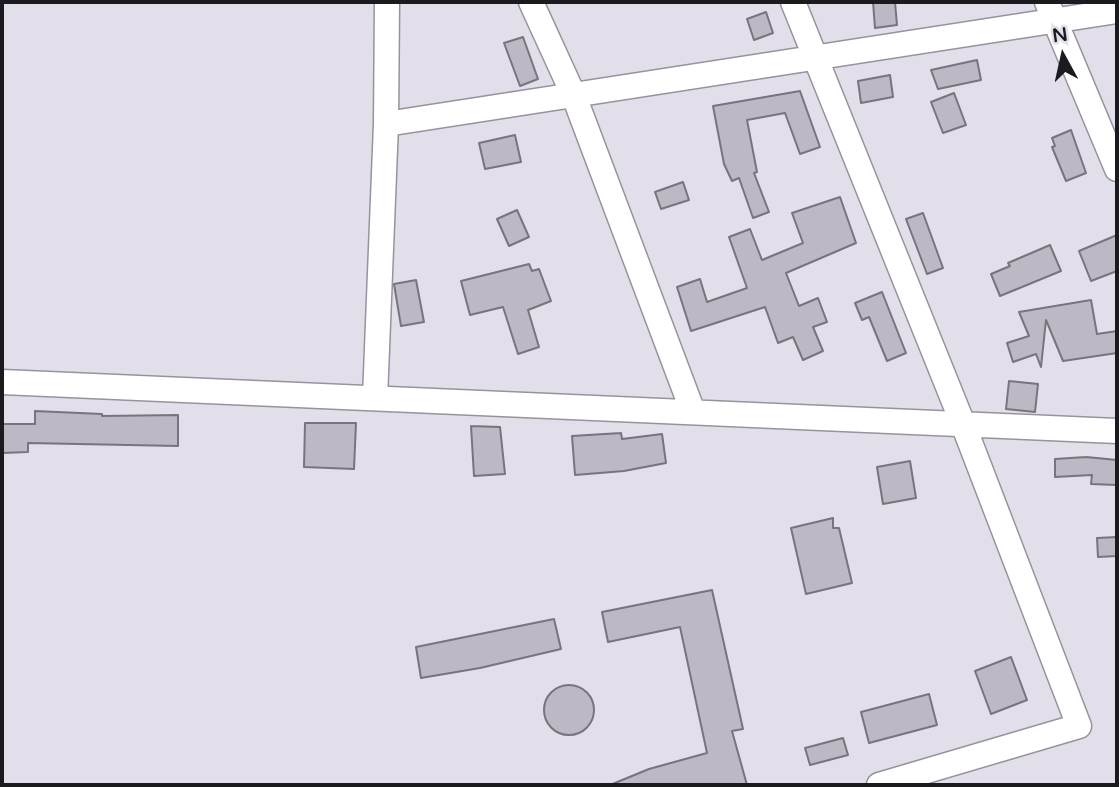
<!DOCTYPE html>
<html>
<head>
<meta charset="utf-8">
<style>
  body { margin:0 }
  #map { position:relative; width:1119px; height:787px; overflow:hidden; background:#e3dfea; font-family:"Varela Round",sans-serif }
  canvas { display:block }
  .frame { position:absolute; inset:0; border:4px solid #1b1a1e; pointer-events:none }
  .north { position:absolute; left:1028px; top:21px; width:70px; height:70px; -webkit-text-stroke:5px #e3dfea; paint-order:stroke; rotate:352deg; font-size:19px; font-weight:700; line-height:28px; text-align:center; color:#1b1a1e }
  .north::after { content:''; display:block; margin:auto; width:24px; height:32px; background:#1b1a1e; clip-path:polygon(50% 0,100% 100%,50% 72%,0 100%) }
</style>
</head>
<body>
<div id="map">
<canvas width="1119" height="787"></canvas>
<div class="frame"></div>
<div class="north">N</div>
</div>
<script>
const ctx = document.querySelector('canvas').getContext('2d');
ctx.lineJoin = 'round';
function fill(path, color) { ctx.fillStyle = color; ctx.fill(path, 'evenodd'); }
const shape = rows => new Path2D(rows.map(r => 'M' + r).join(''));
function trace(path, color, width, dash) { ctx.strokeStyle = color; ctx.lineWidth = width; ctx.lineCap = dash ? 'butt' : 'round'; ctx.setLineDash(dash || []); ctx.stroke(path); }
const building = shape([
  [873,2,895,2,897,25,875,28,873,2],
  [766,12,773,33,754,40,747,19,766,12],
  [523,37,538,79,520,86,504,43,523,37],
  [977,60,981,80,938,89,931,70,977,60],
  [890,75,893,97,861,103,858,81,890,75],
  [800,91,820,147,800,154,785,113,747,120,757,172,754,173,769,212,753,218,739,178,732,181,724,164,713,106,800,91],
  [954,93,966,125,943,133,931,102,954,93],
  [1071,130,1086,173,1066,181,1052,147,1055,146,1052,138,1071,130],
  [515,135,521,162,485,169,479,143,515,135],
  [683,182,689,200,661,209,655,192,683,182],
  [840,197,856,243,786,273,799,306,818,298,827,322,813,327,823,351,803,360,793,337,778,343,765,307,691,331,677,287,700,279,707,302,747,288,729,237,750,229,762,260,803,243,792,213,840,197],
  [517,210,529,237,509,246,497,219,517,210],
  [923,213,943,268,927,274,906,219,923,213],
  [1117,235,1117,271,1091,281,1079,251,1117,235],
  [1050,245,1061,271,1000,296,991,274,1010,266,1008,263,1050,245],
  [529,264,532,271,539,269,551,301,528,310,539,347,518,354,503,307,470,315,461,281,529,264],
  [416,280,424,322,401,326,394,284,416,280],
  [882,292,906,353,887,361,869,317,862,320,855,303,882,292],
  [1091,300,1097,334,1117,331,1117,353,1063,361,1046,320,1041,367,1036,354,1013,362,1007,343,1029,336,1019,312,1091,300],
  [1009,381,1038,384,1035,412,1006,409,1009,381],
  [35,411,102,414,102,416,178,415,178,446,28,443,28,452,2,453,2,424,35,424,35,411],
  [305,423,356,423,354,469,304,467,305,423],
  [471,426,500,427,505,474,474,476,471,426],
  [621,433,622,439,662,434,666,463,624,471,575,475,572,436,621,433],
  [1086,457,1117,460,1117,485,1091,484,1092,475,1055,477,1055,459,1086,457],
  [910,461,916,498,883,504,877,467,910,461],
  [833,518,833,528,839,528,852,583,806,594,791,528,833,518],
  [1117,537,1117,556,1098,557,1097,538,1117,537],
  [712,590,743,729,732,731,747,785,610,785,649,769,707,753,680,627,608,642,602,612,712,590],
  [554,619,561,649,480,668,421,678,416,647,554,619],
  [1011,657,1027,700,991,714,975,671,1011,657],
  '544 710a25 25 0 1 1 50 0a25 25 0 1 1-50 0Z',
  [929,694,937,725,869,743,861,712,929,694],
  [843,738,848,755,810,765,805,748,843,738]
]);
fill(building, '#bdb8c3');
trace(building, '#78747e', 2);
const minor = shape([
  [531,2,574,96,693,412],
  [793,2,963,424,1079,726,879,785],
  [1047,2,1117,169],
  [386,124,1117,11],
  [2,382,1117,431],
  [375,398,386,124,387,2]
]);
trace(minor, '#97939d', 27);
trace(minor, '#fff', 24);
</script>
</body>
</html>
